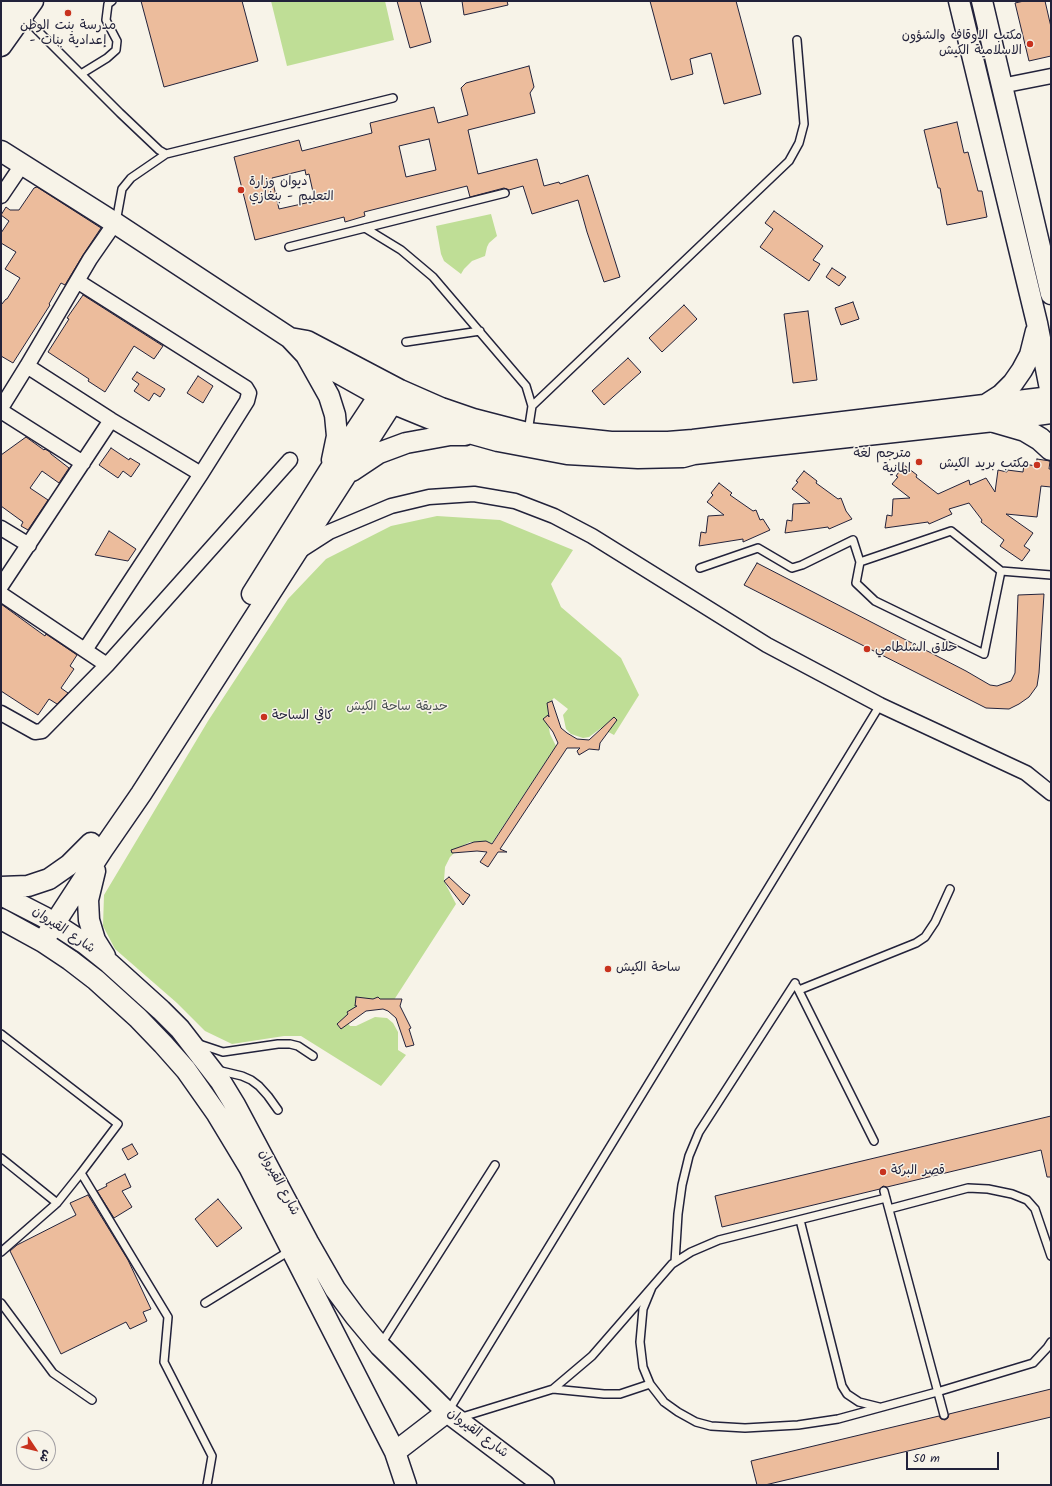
<!DOCTYPE html>
<html>
<head>
<meta charset="utf-8">
<style>
  body { margin:0 }
  #map { position:relative; width:1052px; height:1486px; overflow:hidden; background:#f7f3e8; font-family:Kalam,"Playpen Sans Arabic",sans-serif }
  canvas { display:block }
  .frame { position:absolute; inset:0; border:2px solid #22223b; pointer-events:none }
  .north { position:absolute; left:16px; top:1430px; width:40px; height:40px; box-sizing:border-box; background:#f7f3e8; border:1px solid #a29fa3; border-radius:50%; rotate:125deg; font-size:11px; font-weight:700; line-height:16px; text-align:center; color:#22223b }
  .north::after { content:''; display:block; margin:auto; width:14px; height:18px; background:#c8321e; clip-path:polygon(50% 0,100% 100%,50% 72%,0 100%) }
  .scale { position:absolute; left:906px; top:1452px; width:93px; height:18px; box-sizing:border-box; border:2px solid #22223b; border-top:0; padding-left:5px; font-size:12px; line-height:14px; white-space:nowrap; color:#22223b; -webkit-text-stroke:3px #f7f3e8; paint-order:stroke }
</style>
</head>
<body>
<div id="map">
<canvas width="1052" height="1486"></canvas>
<div class="frame"></div>
<div class="north">ش</div>
<div class="scale">50 m</div>
</div>
<script>
const ctx = document.querySelector('canvas').getContext('2d');
ctx.lineJoin = 'round';
function fill(path, color) { ctx.fillStyle = color; ctx.fill(path, 'evenodd'); }
const shape = rows => new Path2D(rows.map(r => 'M' + r).join(''));
function trace(path, color, width, dash) { ctx.strokeStyle = color; ctx.lineWidth = width; ctx.lineCap = dash ? 'butt' : 'round'; ctx.setLineDash(dash || []); ctx.stroke(path); }
function label(font, color, halo, rows, align = 'center') {
  ctx.font = font + ' Kalam,"Playpen Sans Arabic",sans-serif'; ctx.lineWidth = 3; ctx.setLineDash([]); ctx.textBaseline = 'middle'; ctx.strokeStyle = halo; ctx.fillStyle = color; for (const [text, x, y, turn = 0] of rows) {
    ctx.save(); ctx.translate(x, y); ctx.rotate((+turn || 0) * Math.PI / 180); ctx.textAlign = isNaN(turn) ? turn : align; if (halo) ctx.strokeText(text, 0, 0); ctx.fillText(text, 0, 0); ctx.restore();
  }
}
fill(shape([
  [271,1,385,1,394,40,287,66],
  [491,214,497,236,489,243,487,247,485,256,472,261,464,269,461,274,444,261,441,254,436,226],
  [437,516,500,520,573,550,551,584,561,607,621,658,639,695,614,735,601,728,589,737,583,738,571,734,566,729,563,715,568,709,554,698,550,702,548,710,548,722,550,734,556,746,492,843,470,842,460,847,450,857,445,867,444,881,456,904,392,1003,373,1001,347,1021,350,1026,356,1026,375,1017,387,1018,393,1023,398,1032,398,1050,406,1055,381,1086,301,1036,284,1036,232,1044,205,1031,177,1003,115,949,103,926,104,895,208,721,288,599,326,559,391,526]
]), '#bfde96');
const building = shape([
  [141,1,242,1,258,61,164,87,141,1],
  [397,1,420,1,431,42,410,48,397,1],
  [462,1,507,1,508,5,464,15,462,1],
  [650,1,736,1,761,94,724,104,711,53,690,59,693,74,671,80,650,1],
  [1024,1,1045,1,1051,27,1051,56,1029,61,1015,3,1024,1],
  [529,66,534,87,530,93,535,113,468,130,478,174,537,159,544,186,559,182,560,184,588,175,620,277,604,282,587,232,578,200,532,214,523,186,509,190,504,188,470,197,467,186,364,212,365,216,345,222,344,217,255,240,234,157,299,140,302,151,372,133,370,123,434,107,438,123,468,115,461,88,466,83,529,66],
  [429,139,436,170,406,177,399,146,429,139],
  [305,170,306,175,309,174,315,201,279,209,272,178,305,170],
  [957,122,964,153,968,152,978,191,982,191,987,217,947,225,940,188,938,188,924,130,957,122],
  [37,187,101,228,83,255,65,285,61,283,49,304,50,305,13,363,1,356,1,305,6,299,7,299,20,278,5,269,16,252,1,243,1,233,9,221,1,215,6,207,10,210,19,210,34,188,37,187],
  [774,211,823,246,813,260,820,264,809,281,760,247,773,229,765,223,774,211],
  [832,268,846,277,839,286,826,277,832,268],
  [83,295,163,346,154,359,134,346,105,392,88,381,89,379,48,352,69,319,67,318,83,295],
  [853,302,859,319,841,325,835,308,853,302],
  [684,305,697,319,662,352,649,338,684,305],
  [808,311,817,380,793,383,784,314,808,311],
  [628,358,641,372,604,405,592,391,628,358],
  [137,372,165,389,160,397,154,393,149,401,134,391,139,384,132,379,137,372],
  [198,376,213,386,203,403,187,393,198,376],
  [26,437,44,450,45,449,50,452,51,454,69,468,59,483,42,471,30,488,48,500,28,530,21,526,23,522,1,506,1,455,26,437],
  [111,448,129,460,130,458,140,464,131,477,123,471,118,478,99,465,111,448],
  [1037,459,1050,461,1049,469,1051,469,1051,487,1041,486,1037,517,1006,514,1033,533,1024,546,1030,550,1022,561,1000,546,1004,540,981,522,982,520,969,503,949,509,952,514,929,524,928,522,885,528,887,515,892,516,893,499,910,498,892,484,898,477,896,476,904,465,917,475,916,477,938,494,969,480,970,485,986,478,995,492,998,470,1007,472,1007,470,1023,472,1024,464,1036,466,1037,459],
  [804,471,817,481,816,483,838,499,841,498,846,511,852,519,829,529,828,527,785,533,787,520,792,521,793,504,810,503,792,489,798,482,796,481,804,471],
  [719,483,732,493,730,495,753,511,756,510,760,520,763,519,770,530,743,542,743,539,699,546,701,532,706,533,708,516,724,515,707,502,713,495,711,493,719,483],
  [109,531,136,549,128,561,95,555,109,531],
  [757,563,966,671,990,685,997,686,1011,681,1015,673,1018,595,1044,594,1039,673,1037,686,1029,697,1019,704,1009,709,986,708,744,585,757,563],
  [1,604,45,636,46,634,77,655,70,666,74,669,61,688,68,693,57,704,49,699,38,715,1,691,1,604],
  [552,701,561,728,567,733,577,739,589,740,614,717,617,720,600,743,599,750,589,749,579,755,577,751,580,748,567,748,500,849,507,852,498,852,488,867,480,862,487,852,477,851,452,853,451,850,474,842,486,841,492,844,558,743,553,732,543,719,548,715,549,717,547,703,552,701],
  [449,877,465,892,470,895,463,905,444,881,449,877],
  [356,997,373,999,378,997,380,999,402,999,400,1006,411,1028,409,1029,414,1045,406,1047,396,1018,388,1011,383,1009,366,1011,341,1029,337,1024,348,1014,347,1012,357,1006,355,1006,356,997],
  [1051,1116,1051,1177,1047,1177,1041,1150,887,1187,883,1186,880,1189,722,1227,715,1196,1051,1116],
  [132,1144,138,1154,128,1160,122,1149,132,1144],
  [125,1174,131,1187,122,1191,132,1207,114,1218,97,1191,107,1186,106,1184,125,1174],
  [88,1195,128,1260,151,1309,143,1312,147,1321,130,1329,126,1322,61,1354,10,1251,17,1245,76,1215,70,1203,88,1195],
  [218,1199,242,1228,217,1247,195,1219,218,1199],
  [1051,1389,1051,1417,765,1485,757,1485,751,1461,939,1416,941,1419,945,1420,948,1418,949,1414,1051,1389]
]);
fill(building, '#ecbc9c');
trace(building, '#22223b', 1);
const lane = shape([
  [24,17,120,113,159,150,166,154],
  [81,74,107,58,116,50,117,41,106,20,108,4,112,1],
  [116,222,122,189,131,178,166,154,393,98],
  [365,228,401,250,433,277,526,386,532,406,528,432],
  [289,247,505,193],
  [406,342,480,331],
  [532,406,789,161,799,143,804,124,797,40],
  [700,568,758,548,792,568,802,565,853,540,860,562],
  [1001,571,984,654,875,601,856,583,860,562,951,531,1001,571,1051,575],
  [797,987,874,1141],
  [799,990,916,943,925,937,935,922,950,889],
  [1,1034,118,1124,81,1173,57,1203,1,1252],
  [199,1044,223,1052,278,1044,290,1044,298,1046,313,1056],
  [217,1070,242,1076,251,1080,259,1086,268,1096,278,1110],
  [1,1158,57,1203],
  [81,1173,168,1317,164,1362,212,1456,207,1485],
  [884,1191,944,1415],
  [889,1209,968,1188,988,1189,1012,1194,1027,1200,1035,1209,1051,1256],
  [800,1220,842,1386,847,1394,859,1402,879,1407],
  [675,1262,678,1214,682,1185,689,1156,699,1132,795,983],
  [652,1287,643,1309,640,1342,643,1367,650,1384,664,1402,678,1412,696,1422,711,1426,745,1428,798,1425,838,1419,937,1392,1033,1363,1047,1348,1051,1342],
  [1,1303,53,1373,92,1400],
  [205,1303,291,1250],
  [381,1344,495,1165],
  [553,1389,604,1394,620,1394,650,1384],
  [449,1410,880,705],
  [459,1418,553,1389,592,1356,672,1264,691,1252,719,1240,886,1198]
]);
const street = shape([
  [1001,86,1051,76],
  [1,196,22,165],
  [77,281,246,388,249,393,247,401,201,474,85,650],
  [27,366,111,420,201,474],
  [1,408,27,366,90,259,115,223],
  [1,411,83,463],
  [1,528,29,545],
  [301,550,329,532,391,506,429,497,474,494,515,501,554,516,592,536,767,645,880,705,1026,773,1051,793],
  [1,586,111,420],
  [1,594,107,665],
  [1,713,35,732,42,731,107,665,290,460]
]);
const secondary = shape([
  [959,1,1037,323,1051,394],
  [982,1,1051,294],
  [1,18,12,1],
  [1,46,33,1],
  [1,151,115,223,290,338,306,355,329,396,335,415,337,436,332,460],
  [290,338,307,341,400,390,441,408,473,419,527,433,611,442,668,442,693,440,1051,397],
  [306,355,392,403,436,421,473,434,498,441,567,454,638,458,683,457,694,454,994,421,1051,413],
  [987,404,1001,395,1013,383,1022,370,1030,355,1036,331],
  [352,471,379,453,406,443,450,435,465,435],
  [252,594,329,471,386,385],
  [95,871,88,900,89,920,95,940,105,956],
  [1,887,28,886,49,879,69,865,91,843],
  [1,895,44,917,84,943,109,963,161,1010,180,1029,221,1082,235,1105,308,1242,335,1289,355,1316,380,1346,447,1412,544,1485],
  [1,919,43,942,70,960,96,980,138,1018,163,1044,186,1070,217,1114,249,1167,395,1452,406,1485],
  [47,935,103,849,141,794,400,391],
  [395,1452,447,1412]
]);
const highway = shape([
  [994,421,1025,430,1040,439,1051,449]
]);
trace(lane, '#22223b', 10);
trace(street, '#22223b', 17);
trace(secondary, '#22223b', 23);
trace(highway, '#22223b', 25);
trace(lane, '#f7f3e8', 7);
trace(street, '#f7f3e8', 14);
trace(secondary, '#f7f3e8', 20);
trace(highway, '#f7f3e8', 22);
for (const [x, y, r, color] of [
  [68,13,4,"#c8321e"],
  [1030,44,4,"#c8321e"],
  [241,190,4,"#c8321e"],
  [919,462,4,"#c8321e"],
  [1037,465,4,"#c8321e"],
  [867,649,4,"#c8321e"],
  [264,717,4,"#c8321e"],
  [608,969,4,"#c8321e"],
  [883,1172,4,"#c8321e"]
]) { const dot = new Path2D(); dot.arc(x, y, r, 0, 2 * Math.PI); ctx.fillStyle = color; ctx.fill(dot); trace(dot, '#f7f3e8', 1.5); }
label('13px', '#22223b', '#f7f3e8', [
  ["مدرسة بنت الوطن",68,27,"center"],
  ["- إعدادية بنات",68,42,"center"],
  ["مكتب الاوقاف والشؤون",1022,37,"right"],
  ["الاسلامية الكيش",1022,52,"right"],
  ["ديوان وزارة",249,183],
  ["التعليم - بنغازي",249,198],
  ["مترجم لغة",911,455,"right"],
  ["المانية",911,470,"right"],
  ["مكتب بريد الكيش",1029,465,"right"],
  ["حلاق الشلطامي",875,649],
  ["كافي الساحة",272,717],
  ["ساحة الكيش",616,969],
  ["قصر البركة",891,1172]
], 'left');
label('13px', '#495152', '#f7f3e8', [
  ["حديقة ساحة الكيش",397,708]
]);
label('13px', '#22223b', '#f7f3e8', [
  ["شارع القيروان",63,931,34],
  ["شارع القيروان",278,1183,62],
  ["شارع القيروان",477,1434,37]
]);
</script>
</body>
</html>
